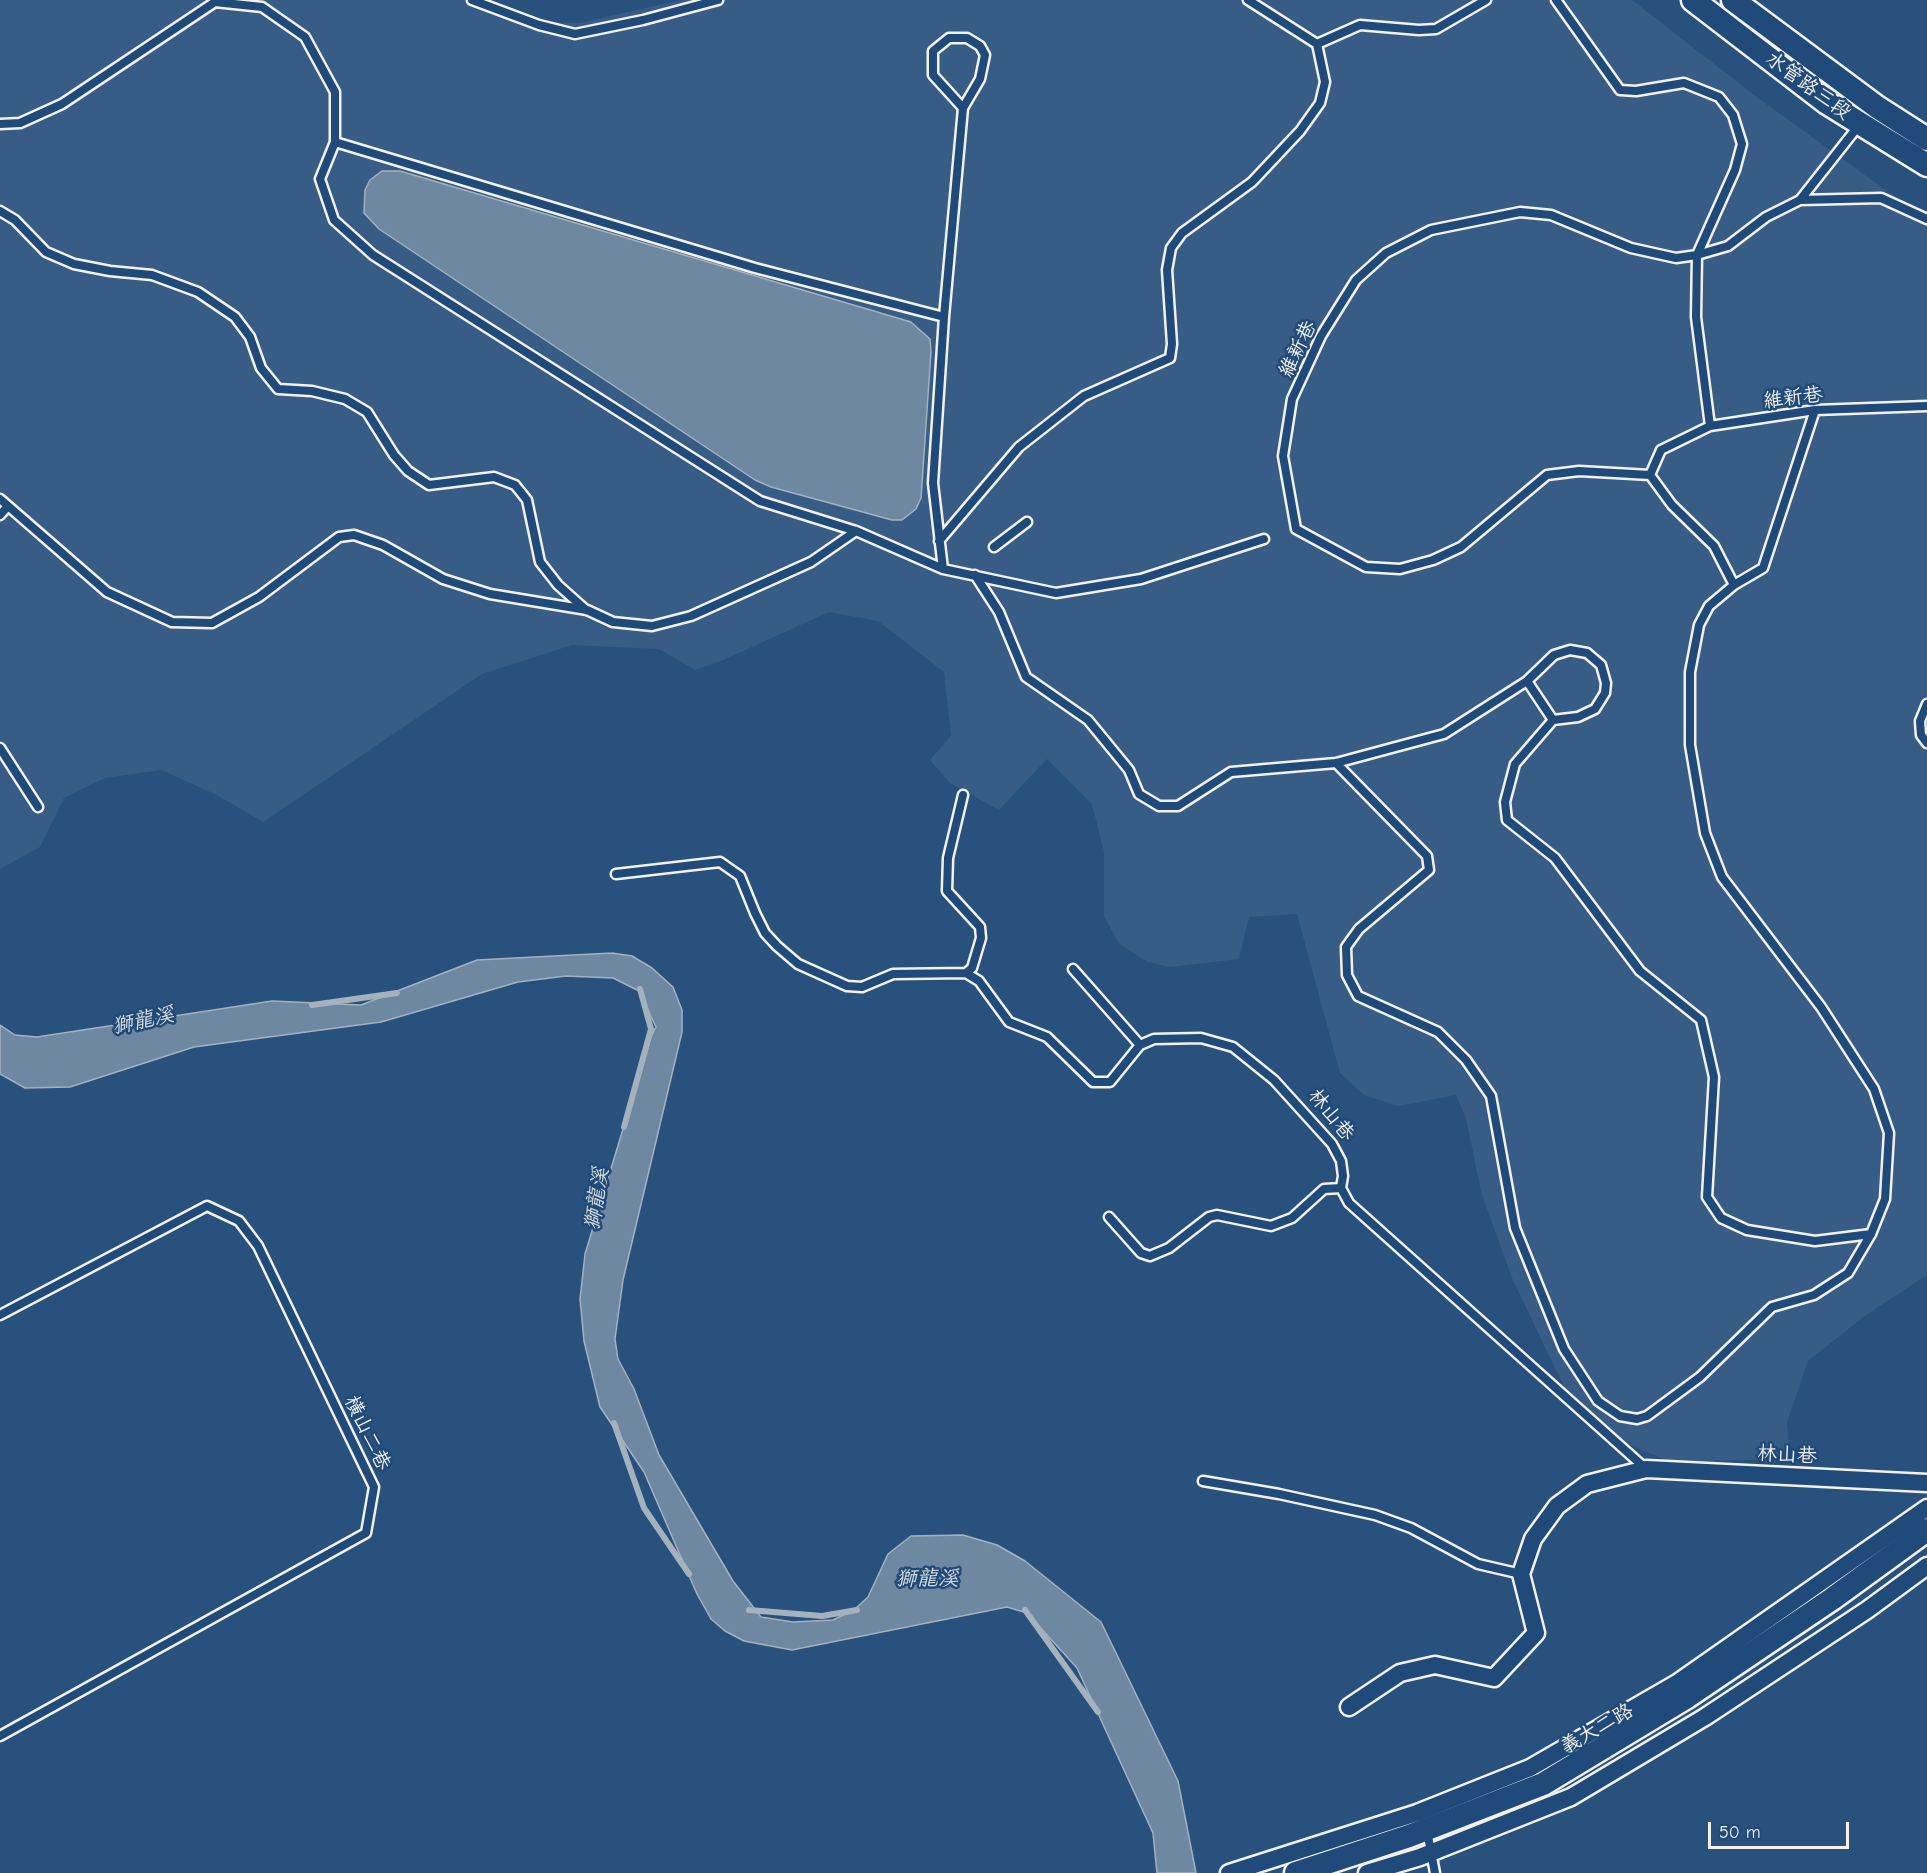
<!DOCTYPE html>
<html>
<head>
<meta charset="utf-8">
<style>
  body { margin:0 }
  #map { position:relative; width:1927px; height:1873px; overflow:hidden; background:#28517e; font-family:"Comic Neue",sans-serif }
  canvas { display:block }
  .scale { position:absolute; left:1708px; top:1822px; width:141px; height:27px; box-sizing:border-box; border:3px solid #f4f1e8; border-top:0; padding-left:8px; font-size:18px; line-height:21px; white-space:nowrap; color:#f4f1e8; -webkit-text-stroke:4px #1f4a7a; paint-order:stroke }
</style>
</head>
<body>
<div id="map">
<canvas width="1927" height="1873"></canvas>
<div class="scale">50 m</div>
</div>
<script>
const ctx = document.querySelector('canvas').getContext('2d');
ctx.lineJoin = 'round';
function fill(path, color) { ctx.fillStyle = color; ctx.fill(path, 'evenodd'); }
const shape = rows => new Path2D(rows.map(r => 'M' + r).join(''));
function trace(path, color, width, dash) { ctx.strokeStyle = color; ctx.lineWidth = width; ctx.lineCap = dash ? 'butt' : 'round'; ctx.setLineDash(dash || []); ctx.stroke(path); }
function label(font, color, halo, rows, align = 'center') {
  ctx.font = font + ' "Comic Neue","LXGW WenKai TC",sans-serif'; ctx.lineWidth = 5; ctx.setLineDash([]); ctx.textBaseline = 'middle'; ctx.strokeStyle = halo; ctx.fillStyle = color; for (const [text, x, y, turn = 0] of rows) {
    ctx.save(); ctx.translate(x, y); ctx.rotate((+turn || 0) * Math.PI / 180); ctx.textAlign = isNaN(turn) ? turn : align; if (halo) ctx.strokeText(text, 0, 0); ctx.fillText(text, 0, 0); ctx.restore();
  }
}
fill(shape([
  [0,0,477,0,539,22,580,23,681,0,1632,0,1758,98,1887,191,1927,215,1927,1275,1866,1315,1808,1361,1787,1422,1790,1459,1671,1462,1621,1441,1566,1391,1512,1278,1481,1192,1466,1118,1456,1095,1398,1106,1364,1095,1340,1073,1297,914,1249,917,1239,959,1170,967,1148,962,1119,944,1104,916,1104,852,1092,804,1047,759,999,810,950,783,930,760,951,736,944,672,878,621,829,612,721,661,695,670,659,649,572,645,482,674,263,822,217,795,161,770,105,778,64,798,40,847,0,869]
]), '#375d86');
const water = shape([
  [382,171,400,171,911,322,930,339,931,352,921,498,916,509,902,520,892,520,771,487,755,480,379,229,364,213,365,190,370,180,382,171],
  [612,953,632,956,652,968,673,987,682,1010,682,1032,623,1280,615,1339,618,1359,634,1389,659,1455,733,1581,761,1617,793,1622,833,1620,854,1610,868,1597,888,1554,911,1536,963,1535,997,1545,1025,1561,1101,1622,1178,1781,1196,1873,1157,1873,1153,1833,1077,1668,1027,1613,1007,1607,792,1650,744,1641,725,1631,711,1619,697,1594,644,1472,600,1407,584,1341,580,1299,585,1254,651,1037,656,1027,639,991,613,978,566,976,518,982,381,1022,194,1047,70,1087,25,1088,0,1074,0,1025,15,1035,37,1037,272,1001,361,1005,477,960,612,953]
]);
fill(water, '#6e88a2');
trace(water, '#a4b2be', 1.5);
trace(shape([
  [312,1005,397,993],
  [624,1127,651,1029,640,989],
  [614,1423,644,1508,689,1574],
  [749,1610,822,1616,857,1610],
  [1025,1610,1098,1712]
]), '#a4b2be', 6);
const lane = shape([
  [472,0,539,25,575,34,643,20,718,0],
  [1248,0,1317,44],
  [1556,0,1620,90,1636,91,1684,83,1719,97,1733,115,1742,144,1735,170,1697,255,1696,317,1710,426],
  [0,124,20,123,62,104,215,2,262,7,305,37,335,92,335,142,320,179,334,220,373,255,760,501,856,531,943,569,1056,593,1141,579,1264,539],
  [335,142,755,268,944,317],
  [1800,200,1881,198,1927,219],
  [0,211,15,220,46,252,74,264,110,271,152,275,198,292,235,317,250,337,261,368,278,389,312,391,345,399,367,412,394,455,408,471,429,485,494,477,515,485,527,500,540,562,558,585,586,610],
  [1650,475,1579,471,1547,475,1461,547,1433,560,1400,569,1366,567,1296,529,1283,456,1292,399,1321,336,1356,280,1386,253,1431,230,1520,212,1551,215,1631,248,1676,258,1697,255,1728,246,1766,217,1800,200,1860,124],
  [0,499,107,592,172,622,212,623,259,597,339,537,354,535,383,545,443,579,490,594,587,610,613,622,652,626,691,616,811,562,856,531],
  [0,515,8,506],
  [939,541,1019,447,1084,396,1170,358,1172,344,1167,270,1171,248,1182,233,1252,182,1300,131,1320,103,1325,82,1317,44,1360,25,1419,30,1436,29,1486,0],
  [994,547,1027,522],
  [943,569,933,483,944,317,963,108,980,79,985,55,980,46,967,38,949,38,933,51,933,75,963,108],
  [975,575,999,612,1026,677,1088,720,1129,770,1139,794,1159,806,1178,806,1231,772,1336,763,1444,734,1527,681,1553,720,1515,764,1505,802,1507,820,1555,858,1640,971,1701,1020,1714,1077,1707,1197,1721,1218,1747,1230,1815,1241,1871,1234],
  [1734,585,1714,546,1672,505,1650,475,1661,450,1710,426,1815,410,1927,406],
  [1527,681,1554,655,1570,650,1587,653,1601,665,1606,683,1605,693,1595,709,1578,717,1553,720],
  [1927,704,1920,721,1921,735,1927,743],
  [0,748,38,807],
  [1336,763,1427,856,1429,870,1359,929,1346,947,1347,975,1358,996,1438,1032,1466,1060,1491,1096,1515,1228,1564,1349,1598,1401,1620,1416,1637,1419,1647,1416,1700,1377,1772,1307,1814,1295,1848,1273,1871,1234,1885,1199,1889,1133,1874,1089,1821,1007,1722,877,1705,833,1690,745,1690,672,1699,625,1709,606,1734,585,1763,568,1815,410],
  [616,874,720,862,740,876,755,913,765,933,777,946,798,964,847,986,862,987,893,974,966,973,972,968,981,938,980,927,947,891,948,858,963,795],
  [1073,969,1140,1045],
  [966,973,979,981,1009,1022,1047,1037,1093,1082,1110,1082,1140,1045,1154,1039,1201,1038,1233,1047,1274,1080,1332,1144,1341,1161,1343,1176,1341,1188,1349,1203,1645,1468],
  [1109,1217,1141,1253,1150,1256,1169,1248,1209,1217,1217,1215,1271,1226,1292,1218,1324,1189,1341,1188],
  [0,1315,207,1206,239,1221,258,1246,374,1487,366,1533,0,1736],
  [1203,1481,1279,1494,1375,1515,1411,1528,1478,1564,1521,1574],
  [1427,1831,1435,1873]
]);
const street = shape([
  [1349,1707,1400,1673,1435,1665,1494,1678,1536,1633,1521,1574,1533,1539,1557,1506,1587,1484,1646,1469,1927,1483],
  [1229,1873,1417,1813,1530,1768,1677,1683,1927,1508],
  [1367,1873,1420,1857,1571,1797,1705,1717,1867,1610,1927,1566]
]);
const secondary = shape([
  [1693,0,1827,103,1927,165],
  [1733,0,1877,107,1927,139],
  [1296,1873,1409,1836,1543,1784,1687,1697,1832,1599,1927,1530]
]);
trace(lane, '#f4f1e8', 13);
trace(street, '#f4f1e8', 21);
trace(secondary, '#f4f1e8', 27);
trace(lane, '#1f4a7a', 8);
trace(street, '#1f4a7a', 16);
trace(secondary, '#1f4a7a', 22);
label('20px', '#f4f1e8', '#1f4a7a', [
  ["水管路三段",1808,86,36],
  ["維新巷",1298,349,-64],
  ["維新巷",1793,398,-7],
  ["林山巷",1331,1115,51],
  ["橫山二巷",367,1433,64],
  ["林山巷",1787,1455,3],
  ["義大二路",1597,1729,-30]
]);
label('italic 21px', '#d9dcda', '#1f4a7a', [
  ["獅龍溪",143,1021,-12],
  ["獅龍溪",597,1199,-81],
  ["獅龍溪",927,1579]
]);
</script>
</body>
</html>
